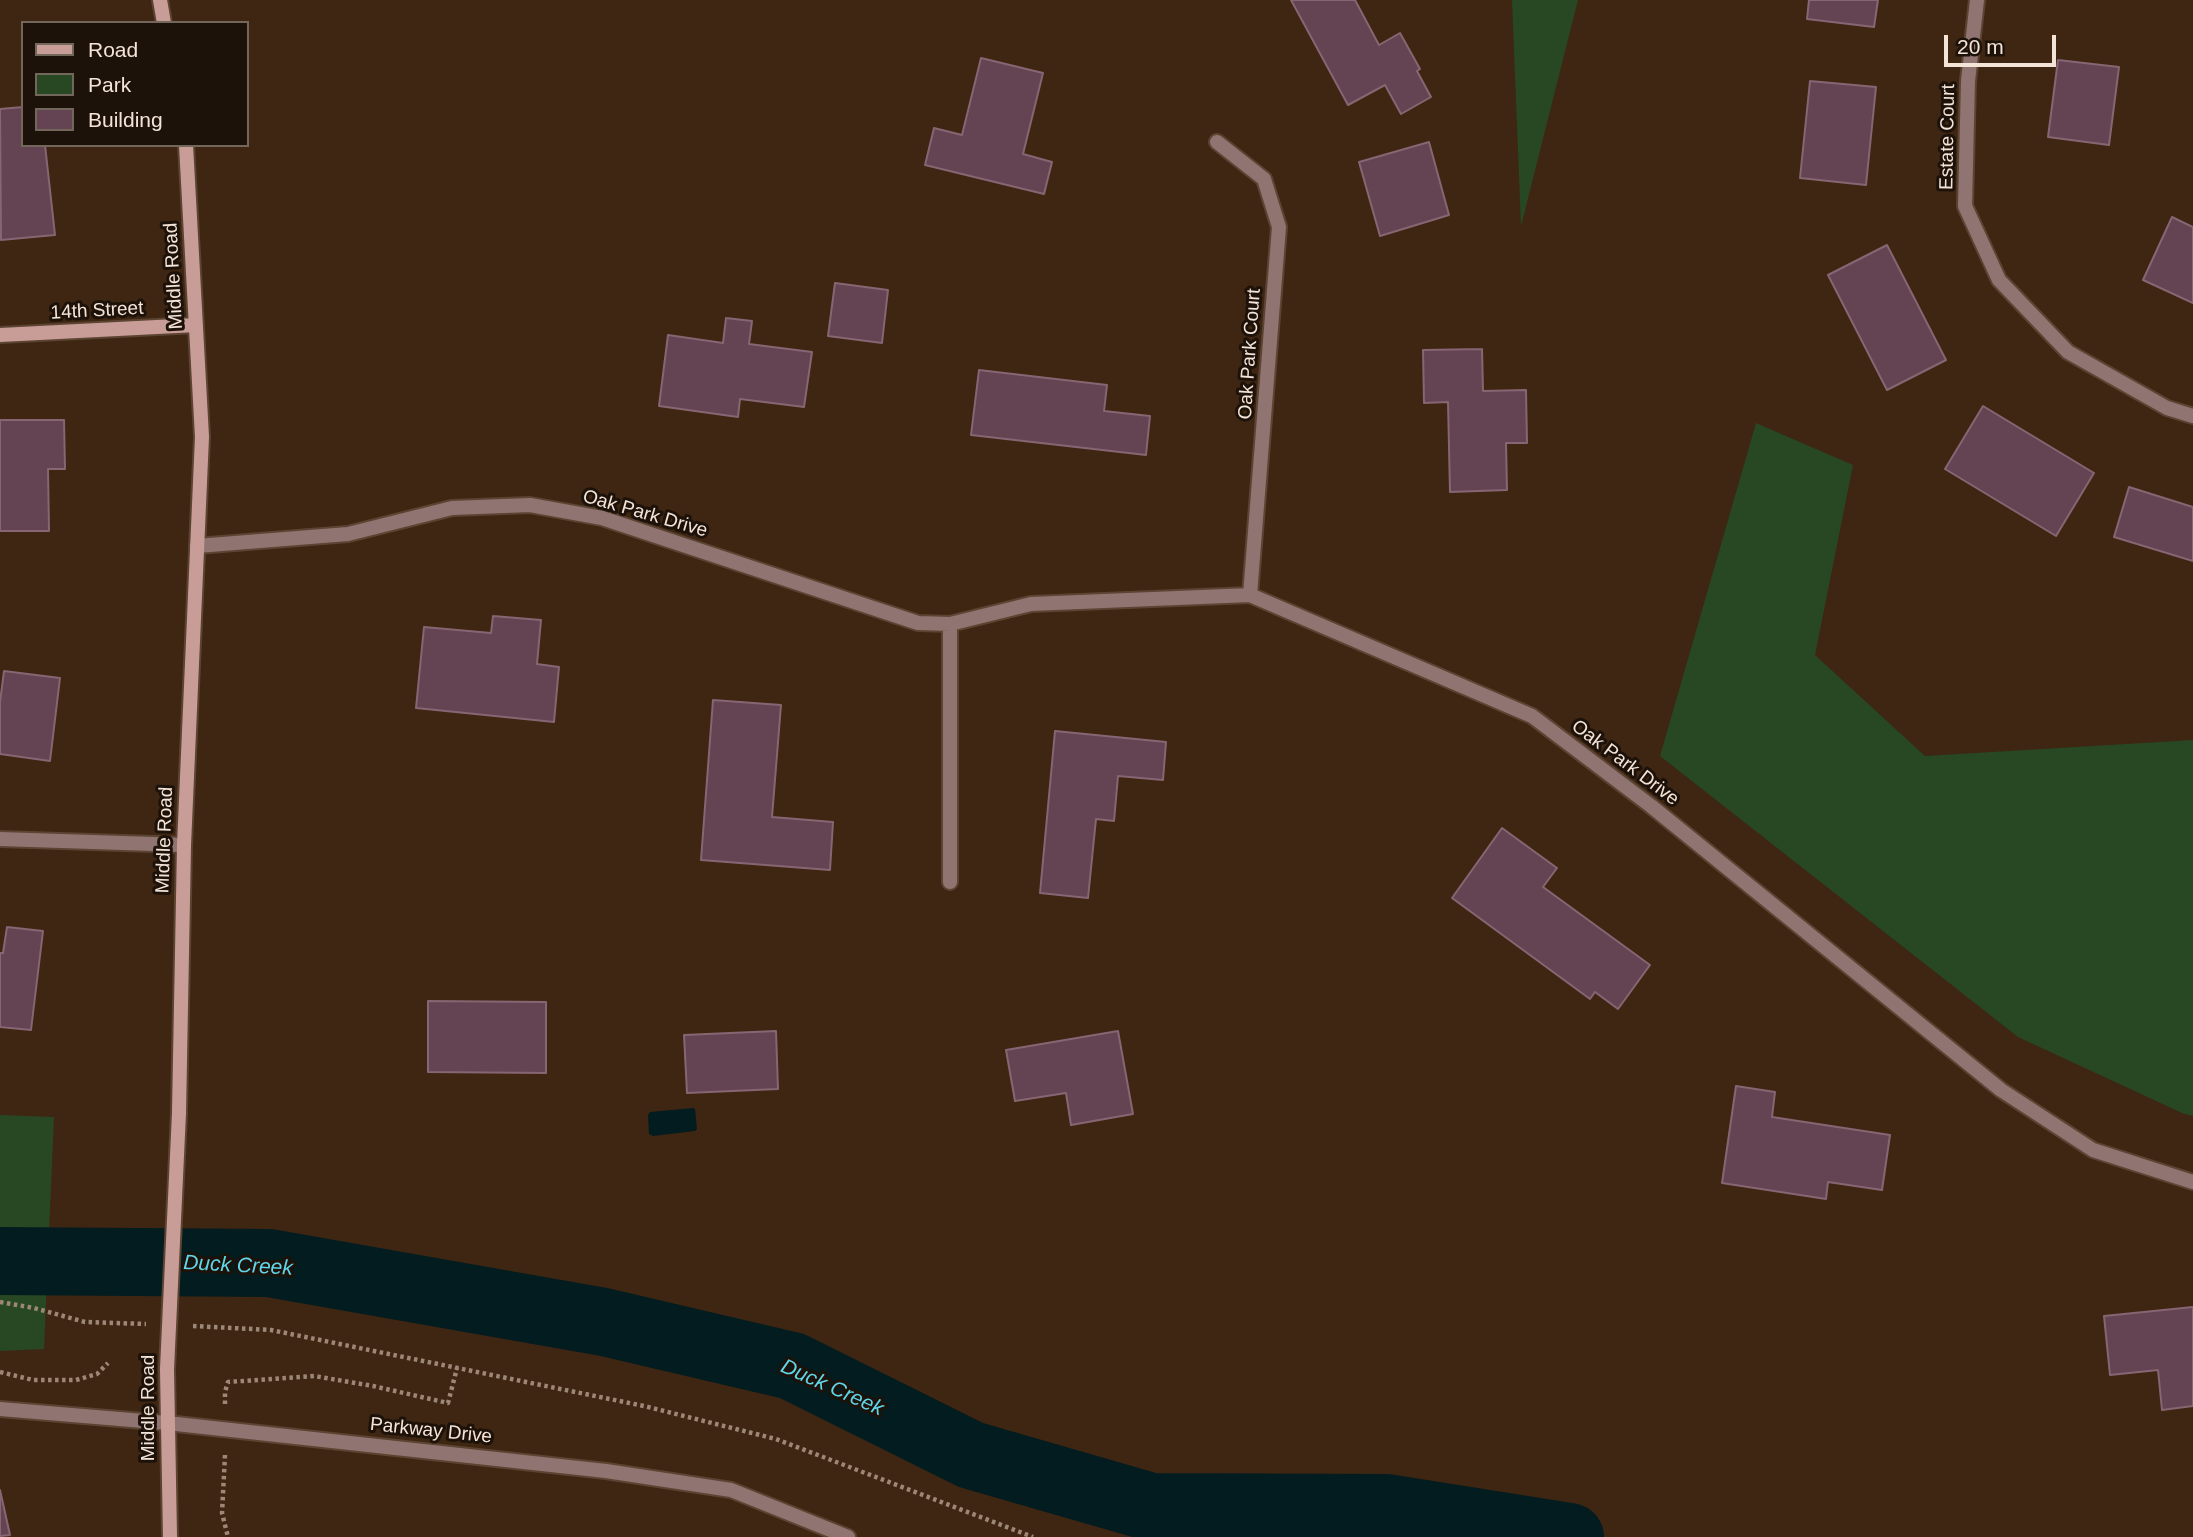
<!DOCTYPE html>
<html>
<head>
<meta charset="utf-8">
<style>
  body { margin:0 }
  #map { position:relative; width:2193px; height:1537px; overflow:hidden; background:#3e2612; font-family:Arial,sans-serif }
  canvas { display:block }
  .legend { position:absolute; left:21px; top:21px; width:228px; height:126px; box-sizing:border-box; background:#1d1209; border:2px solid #73665b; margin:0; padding:9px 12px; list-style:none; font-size:21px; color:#f4e3d7 }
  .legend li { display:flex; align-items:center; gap:14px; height:35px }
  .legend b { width:35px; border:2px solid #73665b }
  .scale { position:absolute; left:1944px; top:35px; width:112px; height:32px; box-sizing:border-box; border:4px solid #f4e3d7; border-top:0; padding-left:9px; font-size:21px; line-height:24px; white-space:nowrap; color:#f4e3d7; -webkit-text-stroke:5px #1d1209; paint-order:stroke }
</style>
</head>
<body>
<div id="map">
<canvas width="2193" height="1537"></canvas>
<ul class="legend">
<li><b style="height:9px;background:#c99d97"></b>Road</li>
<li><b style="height:19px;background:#284723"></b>Park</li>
<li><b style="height:19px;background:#644452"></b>Building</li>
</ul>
<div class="scale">20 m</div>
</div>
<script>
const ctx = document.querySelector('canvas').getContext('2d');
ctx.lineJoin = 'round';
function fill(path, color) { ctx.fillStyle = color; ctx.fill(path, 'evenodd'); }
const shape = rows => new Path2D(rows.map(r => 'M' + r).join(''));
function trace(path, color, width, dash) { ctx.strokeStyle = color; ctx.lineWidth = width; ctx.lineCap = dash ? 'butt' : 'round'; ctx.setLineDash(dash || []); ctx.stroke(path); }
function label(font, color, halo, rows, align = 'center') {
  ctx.font = font + ' Arial,sans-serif'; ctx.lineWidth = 6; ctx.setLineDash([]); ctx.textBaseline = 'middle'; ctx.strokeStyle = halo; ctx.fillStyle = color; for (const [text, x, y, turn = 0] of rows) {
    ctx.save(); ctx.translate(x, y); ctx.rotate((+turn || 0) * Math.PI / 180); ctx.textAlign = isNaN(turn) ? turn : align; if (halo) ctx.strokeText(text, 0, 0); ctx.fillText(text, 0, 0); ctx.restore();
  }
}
fill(shape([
  [1512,0,1578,0,1521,226],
  [1756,423,1853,465,1815,655,1925,756,2193,740,2193,1116,2182,1113,2018,1037,1660,756],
  [0,1115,54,1117,44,1349,0,1351]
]), '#284723');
fill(shape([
  [693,1108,695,1109,697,1129,695,1131,653,1136,649,1134,648,1115,650,1112]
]), '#031c20');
trace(shape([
  [0,1261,269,1263,604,1322,792,1366,971,1455,1151,1507,1387,1508,1570,1537]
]), '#031c20', 68);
const building = shape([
  [1291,0,1355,0,1379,45,1400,33,1420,69,1417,71,1431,97,1401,114,1385,85,1348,105,1291,0],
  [1809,0,1878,0,1874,27,1807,19,1809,0],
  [981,58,1043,73,1023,154,1052,162,1044,194,925,165,934,128,962,135,981,58],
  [2058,60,2119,67,2109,145,2048,137,2058,60],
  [1810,81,1876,87,1866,185,1800,178,1810,81],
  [23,107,23,145,45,145,55,235,1,240,0,109,23,107],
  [1429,142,1449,215,1380,236,1359,162,1429,142],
  [2172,217,2193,227,2193,303,2143,280,2172,217],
  [1887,245,1946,360,1887,390,1828,275,1887,245],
  [835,283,888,290,882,343,828,336,835,283],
  [726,318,752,321,749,344,812,352,804,407,740,399,738,417,659,406,668,335,723,343,726,318],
  [1482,349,1483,391,1526,390,1527,443,1506,443,1507,490,1450,492,1448,402,1424,403,1423,350,1482,349],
  [979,370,1107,385,1104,411,1150,416,1146,455,971,435,979,370],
  [1983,406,2094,473,2056,536,1945,469,1983,406],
  [0,420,64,420,65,469,48,469,49,531,0,531,0,420],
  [2129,487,2193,507,2193,561,2114,537,2129,487],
  [493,616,541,620,537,664,559,667,554,722,416,708,424,627,491,633,493,616],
  [4,671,60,678,50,761,0,754,0,702,4,671],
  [713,700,781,705,772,817,833,822,830,870,701,860,713,700],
  [1055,731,1166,742,1163,780,1118,776,1114,821,1096,819,1088,898,1040,893,1055,731],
  [1502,828,1557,868,1543,887,1650,965,1618,1009,1595,992,1590,999,1452,898,1502,828],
  [7,927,43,931,31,1030,0,1027,0,953,3,953,7,927],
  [428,1001,546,1002,546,1073,428,1072,428,1001],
  [776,1031,778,1089,687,1093,684,1035,776,1031],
  [1118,1031,1133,1114,1071,1125,1066,1093,1015,1101,1006,1050,1118,1031],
  [1736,1086,1775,1092,1772,1117,1890,1135,1882,1190,1828,1182,1826,1199,1722,1183,1736,1086],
  [2193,1307,2193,1406,2162,1410,2158,1370,2110,1375,2104,1316,2193,1307],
  [0,1490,10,1535,0,1536,0,1490]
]);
fill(building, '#644452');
trace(building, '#876573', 2);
const street = shape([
  [1977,0,1968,81,1965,206,1999,280,2068,352,2167,408,2193,416],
  [1217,142,1264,179,1279,227,1250,595],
  [197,546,348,534,452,508,530,505,602,518,918,623,950,624,1031,604,1250,595,1532,716,1651,806,2001,1090,2093,1150,2193,1182],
  [0,839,184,845],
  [950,882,950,624],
  [0,1409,167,1423,606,1471,731,1490,848,1537]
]);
const secondary = shape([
  [160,0,164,23],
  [0,335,196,325],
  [179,1113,184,845,202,437,186,145],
  [167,1369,170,1537]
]);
trace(street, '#5b4432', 18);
trace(secondary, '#5b4432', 18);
trace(shape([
  [0,1302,34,1308,85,1322,146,1324],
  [193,1326,271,1330,644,1406,776,1439,1033,1537],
  [0,1372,33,1380,76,1380,97,1374,108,1363],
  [225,1404,225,1392,228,1382,314,1376,373,1386,448,1403,457,1368],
  [225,1455,222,1513,228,1537]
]), '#9d8878', 4.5, [3.5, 3.5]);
trace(street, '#907471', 14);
trace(secondary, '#c99d97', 14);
const secondaryBridge = shape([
  [167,1369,179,1113]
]);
trace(secondaryBridge, '#5b4432', 18, []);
trace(secondaryBridge, '#c99d97', 14);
label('19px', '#f4e3d7', '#1d1209', [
  ["Estate Court",1948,137,-89],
  ["Middle Road",174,276,-93],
  ["14th Street",97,311,-3],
  ["Oak Park Court",1250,354,-86],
  ["Oak Park Drive",645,514,16],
  ["Oak Park Drive",1625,763,37],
  ["Middle Road",165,840,-88],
  ["Middle Road",149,1408,-90],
  ["Parkway Drive",431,1431,6]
]);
label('italic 21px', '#5fd6e9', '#1d1209', [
  ["Duck Creek",238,1266,3],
  ["Duck Creek",832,1388,24]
]);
</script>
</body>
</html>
